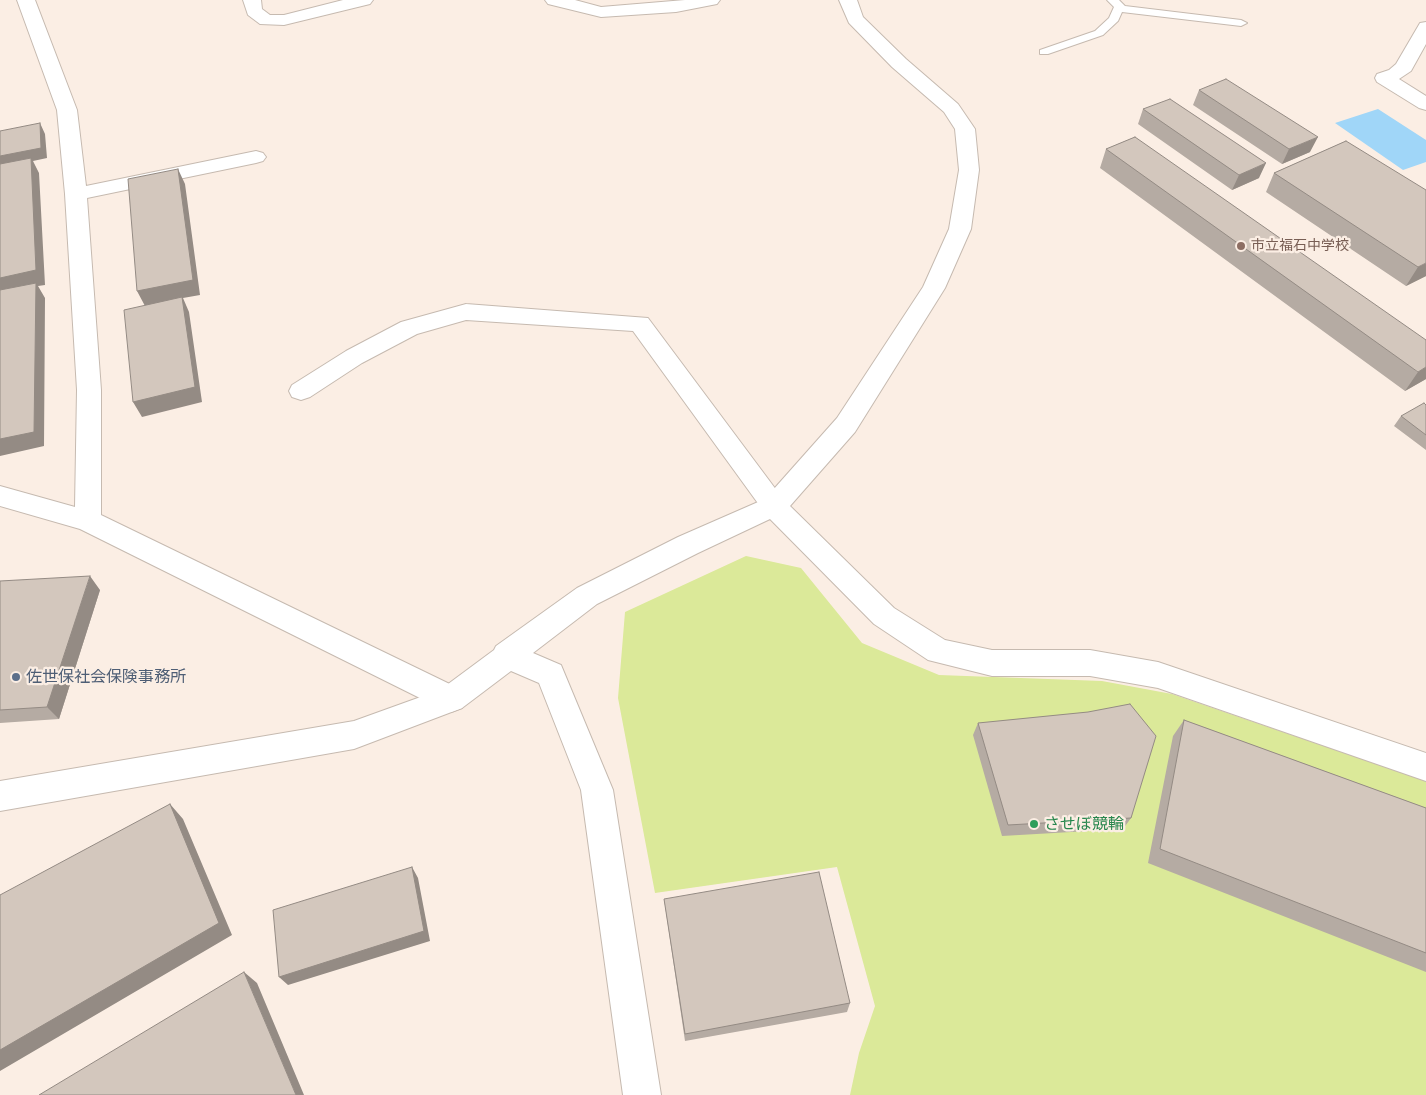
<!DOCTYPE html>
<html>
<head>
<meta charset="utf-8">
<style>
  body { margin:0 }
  canvas { display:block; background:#fbeee4 }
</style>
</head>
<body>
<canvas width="1426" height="1095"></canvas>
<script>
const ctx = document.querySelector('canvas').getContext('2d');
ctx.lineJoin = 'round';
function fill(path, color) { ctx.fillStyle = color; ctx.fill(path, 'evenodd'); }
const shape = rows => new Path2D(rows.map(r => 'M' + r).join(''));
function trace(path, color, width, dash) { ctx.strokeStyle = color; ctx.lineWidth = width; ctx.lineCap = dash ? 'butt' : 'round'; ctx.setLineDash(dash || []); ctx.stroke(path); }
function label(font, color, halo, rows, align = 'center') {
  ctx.font = font + ' "Open Sans","Noto Sans JP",sans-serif'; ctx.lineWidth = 4.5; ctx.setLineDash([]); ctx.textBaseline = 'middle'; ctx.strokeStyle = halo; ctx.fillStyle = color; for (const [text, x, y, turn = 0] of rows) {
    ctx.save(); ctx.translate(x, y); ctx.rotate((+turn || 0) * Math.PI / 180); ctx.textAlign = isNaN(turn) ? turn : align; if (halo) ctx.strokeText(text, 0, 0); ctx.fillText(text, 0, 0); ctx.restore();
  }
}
fill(shape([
  [746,556,801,568,862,643,939,675,1102,681,1172,694,1426,781,1426,1095,850,1095,859,1053,875,1006,837,867,655,893,618,698,625,612]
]), '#dbe999');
fill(shape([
  [1378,109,1426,140,1426,162,1403,170,1335,123]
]), '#a0d6f8');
const service = shape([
  [1107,0,1119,0,1125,6,1241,20,1247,23,1241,26,1122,12,1118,21,1103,35,1048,54,1040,54,1040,50,1095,31,1109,18,1114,7,1107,0]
]);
const minor = shape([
  [17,0,35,0,77,110,86,186,256,151,263,153,266,157,263,161,256,163,87,198,101,390,101,515,462,690,466,699,462,708,451,712,440,708,80,529,0,506,0,486,75,507,77,390,65,194,57,110,17,0],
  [243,0,261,0,262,9,270,15,284,15,343,0,373,0,370,4,284,25,260,24,248,15,243,0],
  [545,0,575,0,601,7,685,0,720,0,717,4,676,12,601,17,548,4,545,0],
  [1426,22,1426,44,1411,71,1399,79,1426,96,1426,110,1419,108,1377,82,1375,78,1377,74,1389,70,1396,64,1420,23,1426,22],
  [466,304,648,318,783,499,787,506,783,513,774,516,765,513,633,331,466,320,417,334,362,363,310,397,301,400,292,397,289,391,292,385,346,351,401,322,466,304]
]);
const tertiary = shape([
  [839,0,857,0,863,17,906,59,958,104,975,129,979,170,971,229,945,288,855,432,790,506,894,608,945,640,992,650,1090,650,1158,662,1426,753,1426,781,1158,688,1090,676,992,676,928,660,874,624,770,519,698,553,597,604,533,653,561,665,613,790,661,1095,623,1095,581,790,539,683,511,671,462,708,354,749,0,811,0,781,354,721,440,690,494,650,496,646,577,588,678,537,765,499,837,418,923,287,949,229,959,170,955,129,944,112,892,67,849,23,839,0]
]);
trace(service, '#c6bab0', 2);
trace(minor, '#c6bab0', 2);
trace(tertiary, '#c6bab0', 2);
fill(service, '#fff');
fill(minor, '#fff');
fill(tertiary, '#fff');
fill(shape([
  [1199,90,1310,152,1282,164,1193,105],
  [1143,109,1259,178,1232,190,1138,124],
  [1135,137,1426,379,1405,391,1100,168,1106,149],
  [1346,141,1426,276,1406,286,1266,192,1274,173],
  [1426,405,1426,450,1394,426,1401,416],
  [0,581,100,590,59,719,0,723],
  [1184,720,1426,808,1426,972,1148,863,1173,736],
  [978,723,1131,818,1123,829,1002,836,973,735],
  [664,899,850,1003,847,1012,685,1041]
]), '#b5aba3');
fill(shape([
  [40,123,45,134,47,158,33,161,39,173,45,285,38,286,45,298,44,446,0,456,0,156],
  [1318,137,1310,152,1282,164,1289,149],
  [1266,163,1259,178,1232,190,1239,175],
  [178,169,185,184,200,295,183,298,189,312,202,402,142,417,133,402,145,306,137,291],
  [1426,263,1426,276,1406,286,1418,267],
  [1426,367,1426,379,1405,391,1418,372],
  [90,576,100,590,59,719,47,707],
  [170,804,183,819,232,935,0,1071,0,1050],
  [412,867,418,878,430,941,288,985,279,977],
  [244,972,257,983,304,1095,296,1095]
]), '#948b84');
const building = shape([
  [1226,79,1318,137,1289,149,1199,90,1226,79],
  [1170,99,1266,163,1239,175,1143,109,1170,99],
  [40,123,41,148,0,156,0,131,40,123],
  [1135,137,1426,340,1426,367,1418,372,1106,149,1135,137],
  [1346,141,1426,190,1426,263,1418,267,1274,173,1346,141],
  [31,158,36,270,0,278,0,164,31,158],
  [178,169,193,280,137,291,128,179,178,169],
  [36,283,34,432,0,439,0,290,36,283],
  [182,297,195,387,133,402,124,310,182,297],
  [1424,403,1426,405,1426,435,1401,416,1424,403],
  [90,576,47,707,0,710,0,581,90,576],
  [1130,704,1156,736,1131,818,1008,825,978,723,1088,712,1130,704],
  [1184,720,1426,808,1426,953,1160,849,1184,720],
  [170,804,219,923,0,1050,0,895,170,804],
  [412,867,424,931,279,977,273,910,412,867],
  [819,872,850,1003,685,1034,664,899,819,872],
  [244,972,296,1095,39,1095,244,972]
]);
fill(building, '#d3c7bd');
trace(building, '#948b84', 1);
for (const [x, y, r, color] of [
  [1241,246,5,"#8d6e63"],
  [16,677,5,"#5c6f8a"],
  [1034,824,5,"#2e9e5b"]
]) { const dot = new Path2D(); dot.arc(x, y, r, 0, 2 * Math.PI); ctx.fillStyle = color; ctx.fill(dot); trace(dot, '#fbeee4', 2); }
label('14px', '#785e54', '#fbeee4', [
  ["市立福石中学校",1251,246]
], 'left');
label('16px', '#4e5e75', '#fbeee4', [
  ["佐世保社会保険事務所",26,677]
], 'left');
label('16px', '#27864d', '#fbeee4', [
  ["させぼ競輪",1044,824]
], 'left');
</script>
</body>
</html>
